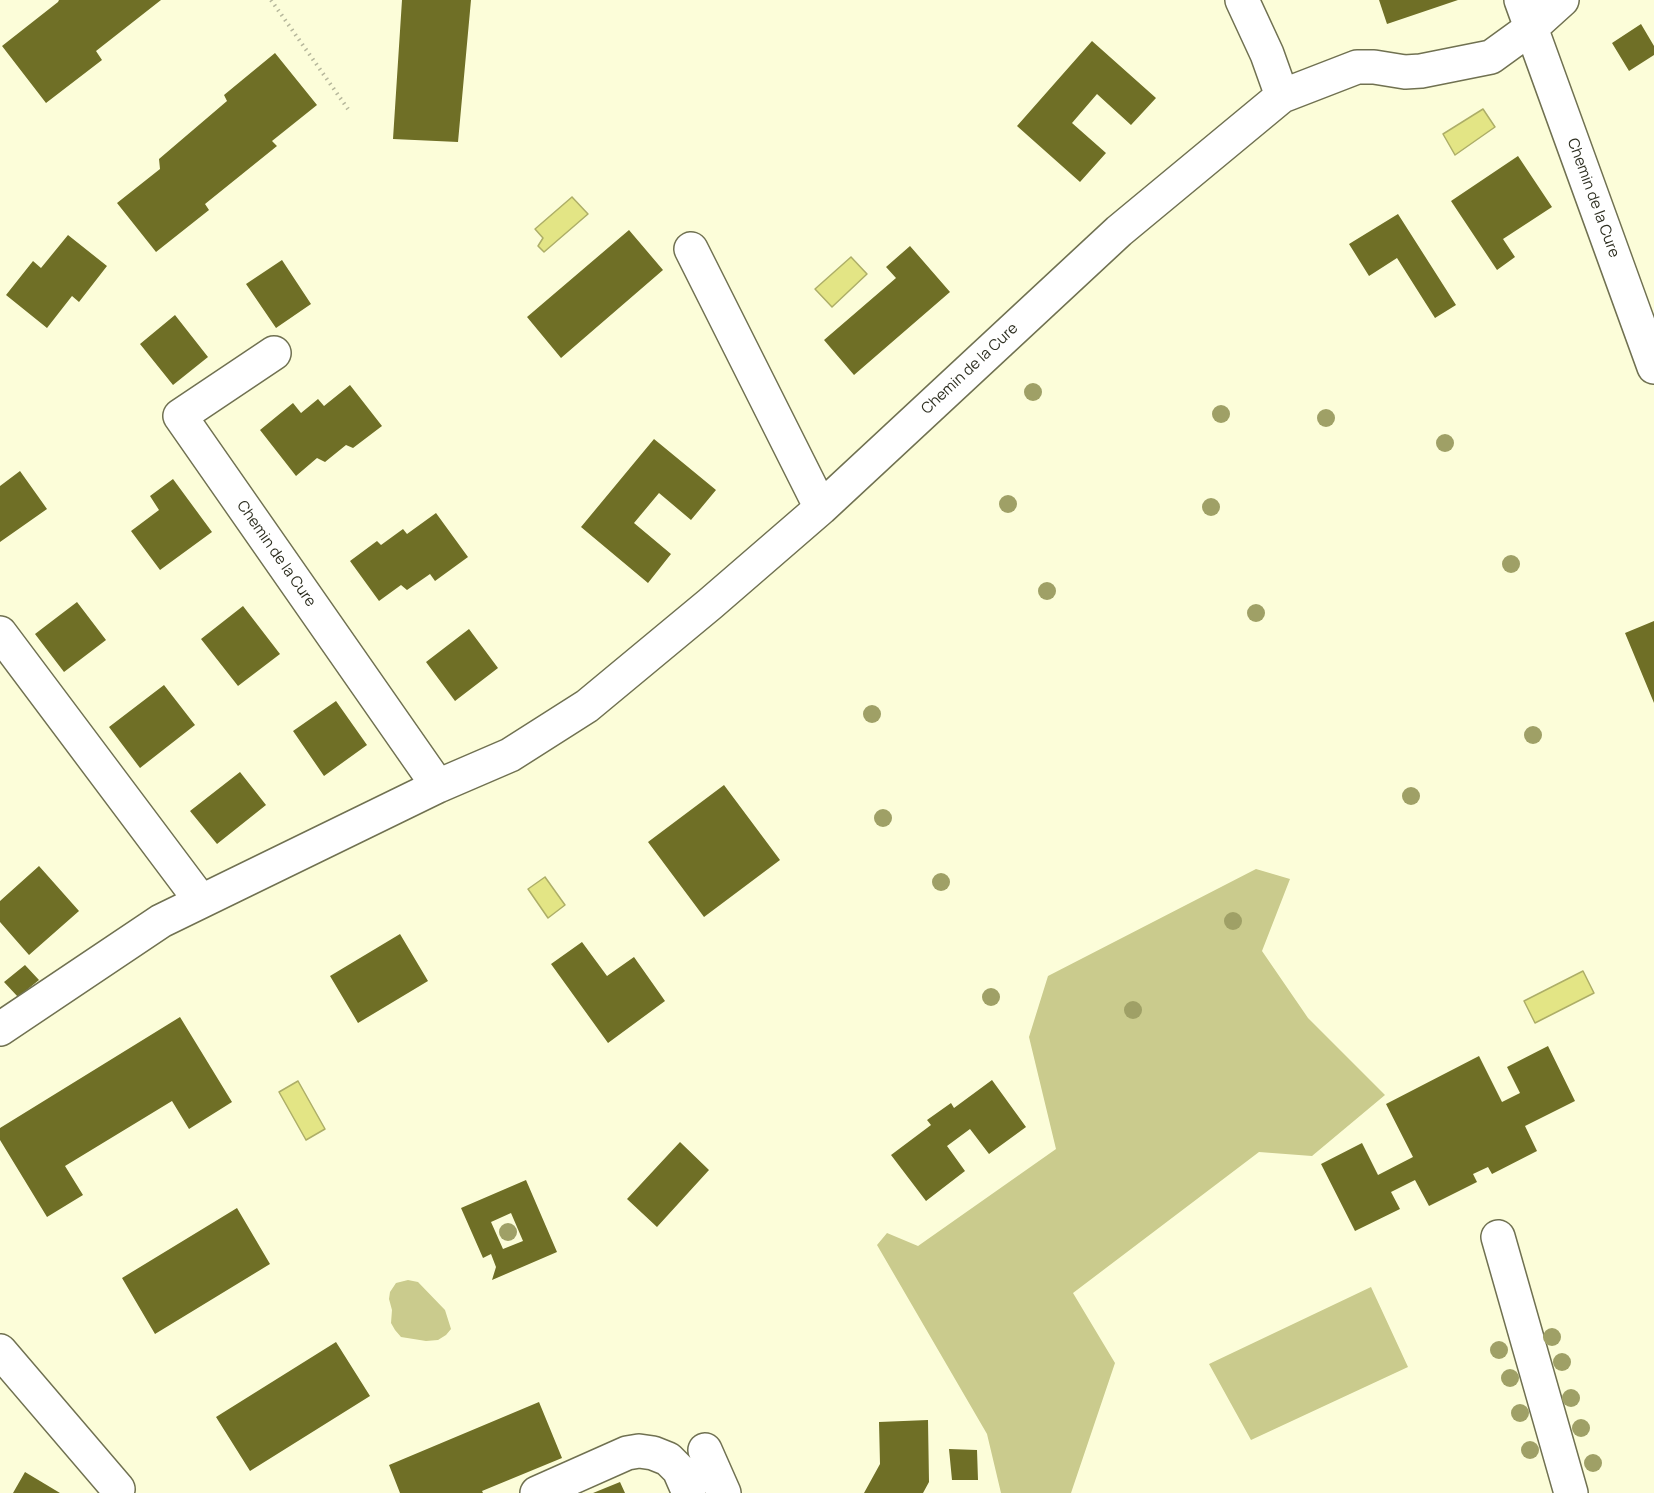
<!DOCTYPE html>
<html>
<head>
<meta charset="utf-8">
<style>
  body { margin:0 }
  canvas { display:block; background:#fcfdd9 }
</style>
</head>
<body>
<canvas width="1654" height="1493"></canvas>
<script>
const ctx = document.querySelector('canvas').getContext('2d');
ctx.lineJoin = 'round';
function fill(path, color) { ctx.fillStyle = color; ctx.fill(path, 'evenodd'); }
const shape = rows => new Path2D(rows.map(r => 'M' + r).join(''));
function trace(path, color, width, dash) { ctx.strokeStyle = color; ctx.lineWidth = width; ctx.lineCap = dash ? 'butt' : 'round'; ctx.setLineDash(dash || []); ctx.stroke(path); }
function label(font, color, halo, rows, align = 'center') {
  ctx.font = font + ' Manrope,sans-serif'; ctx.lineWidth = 6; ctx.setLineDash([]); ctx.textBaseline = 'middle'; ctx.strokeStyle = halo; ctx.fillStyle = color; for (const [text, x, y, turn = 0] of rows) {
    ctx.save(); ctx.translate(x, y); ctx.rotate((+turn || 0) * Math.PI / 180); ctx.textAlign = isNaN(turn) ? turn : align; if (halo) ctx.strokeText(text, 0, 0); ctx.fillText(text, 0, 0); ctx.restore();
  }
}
fill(shape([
  [1256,869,1290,879,1262,951,1308,1018,1385,1095,1312,1156,1259,1152,1073,1293,1115,1363,1071,1493,1001,1493,987,1434,877,1245,887,1233,918,1246,1056,1149,1029,1037,1048,976],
  [408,1280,418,1282,445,1310,451,1329,446,1335,438,1340,426,1341,401,1337,395,1330,391,1323,392,1310,389,1299,390,1292,396,1283],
  [1371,1287,1408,1367,1251,1440,1209,1364]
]), '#cacb8d');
const water = shape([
  [1483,109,1495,127,1455,155,1443,134,1483,109],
  [572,197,588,214,544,252,538,246,543,238,535,229,572,197],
  [851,257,867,274,832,307,815,289,851,257],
  [545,877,565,905,548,918,528,889,545,877],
  [1583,971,1594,993,1535,1023,1524,1001,1583,971],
  [298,1081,325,1129,306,1140,279,1092,298,1081]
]);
fill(water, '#e3e585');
trace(water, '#adae67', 1.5);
fill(shape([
  [59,0,161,0,96,51,102,60,46,103,2,46,58,2],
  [402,0,471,0,458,142,393,139],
  [1379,0,1458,0,1387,24],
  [1641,24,1654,46,1654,55,1629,71,1612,43],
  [1092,41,1156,98,1131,125,1097,94,1072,123,1106,153,1080,182,1017,126],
  [275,53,317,105,272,141,277,146,205,204,209,210,156,252,117,203,160,169,159,159,227,101,224,95],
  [1518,156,1552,207,1503,239,1515,257,1497,270,1451,201],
  [1398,214,1456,305,1435,318,1397,258,1369,276,1349,244],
  [629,230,663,270,561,358,527,317],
  [68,235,107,266,79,302,72,296,47,328,6,295,33,261,41,268],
  [910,246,950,292,854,375,824,340,896,278,886,267],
  [282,260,311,304,276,328,246,284],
  [175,315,208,357,173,385,140,344],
  [350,385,382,426,353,448,346,445,325,462,317,458,296,476,260,430,293,403,301,413,318,399,324,406],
  [654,439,716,490,691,520,659,493,634,523,671,554,648,583,581,527],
  [20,471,47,509,0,542,0,486],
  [173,479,212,532,160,570,131,531,159,510,150,496],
  [436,513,468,557,435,581,430,574,407,590,401,585,379,601,350,561,377,541,381,545,403,529,407,534],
  [77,602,106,640,64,672,35,634],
  [243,606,280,654,238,686,201,639],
  [1654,621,1654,703,1625,633],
  [469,629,498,668,455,701,426,662],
  [164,685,195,725,140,768,109,727],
  [336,701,367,745,324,776,293,731],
  [240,772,266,805,217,844,190,811],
  [724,785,780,860,704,917,648,842],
  [39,866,79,911,29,955,0,922,0,901],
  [400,934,428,981,358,1023,330,976],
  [582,942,607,976,634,957,665,1001,608,1043,551,964],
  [25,965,39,980,18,997,4,982],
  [180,1017,232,1102,189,1129,172,1101,65,1166,83,1195,47,1217,0,1140,0,1128],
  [1548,1046,1575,1101,1525,1126,1537,1151,1492,1174,1488,1167,1473,1174,1477,1182,1429,1206,1415,1180,1391,1192,1400,1209,1355,1231,1321,1164,1362,1143,1378,1175,1413,1157,1386,1104,1479,1056,1502,1102,1520,1093,1507,1067],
  [992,1080,1026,1127,989,1154,970,1129,947,1146,965,1171,926,1201,891,1155,931,1125,927,1120,951,1103,954,1108],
  [680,1142,709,1170,657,1227,627,1199],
  [526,1180,557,1252,492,1280,496,1267,491,1254,483,1258,461,1208],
  [511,1213,523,1241,503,1249,491,1222],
  [237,1208,270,1264,155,1334,122,1278],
  [336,1342,370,1396,250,1471,216,1417],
  [539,1402,562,1458,482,1491,483,1493,400,1493,389,1465],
  [928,1420,929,1482,923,1493,864,1493,880,1464,879,1422],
  [949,1449,977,1450,978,1480,952,1480],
  [25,1472,60,1493,13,1493],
  [620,1482,625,1493,593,1493]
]), '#6f6f26');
const minor = shape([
  [1242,0,1267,54,1282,96],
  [1521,0,1654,367],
  [691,249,821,508],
  [274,353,180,416,438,786],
  [0,633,201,901],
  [0,1029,161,921,438,786,510,755,587,706,710,604,821,508,1119,231,1282,96,1357,67,1374,67,1405,72,1421,71,1491,57,1531,28,1562,0],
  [1498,1237,1571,1493],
  [0,1351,118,1489],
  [705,1450,724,1493],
  [537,1493,627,1453,639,1451,653,1453,668,1459,679,1470,689,1493]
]);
trace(minor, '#707151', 36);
trace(shape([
  [271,0,348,109]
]), '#b7b89c', 4, [1.5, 4.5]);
trace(minor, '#fff', 33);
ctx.fillStyle = '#9fa066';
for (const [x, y] of [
  [1033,392],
  [1221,414],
  [1326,418],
  [1445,443],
  [1008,504],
  [1211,507],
  [1511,564],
  [1047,591],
  [1256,613],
  [872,714],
  [1533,735],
  [1411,796],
  [883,818],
  [941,882],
  [1233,921],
  [991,997],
  [1133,1010],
  [508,1232],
  [1552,1337],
  [1499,1350],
  [1562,1362],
  [1510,1378],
  [1571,1398],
  [1520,1413],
  [1581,1428],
  [1530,1450],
  [1593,1463]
]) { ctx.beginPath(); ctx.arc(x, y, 9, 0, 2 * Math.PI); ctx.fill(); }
label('15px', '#2e2f21', '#fff', [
  ["Chemin de la Cure",1593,198,70],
  ["Chemin de la Cure",970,369,-43],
  ["Chemin de la Cure",276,554,55]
]);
</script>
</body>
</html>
